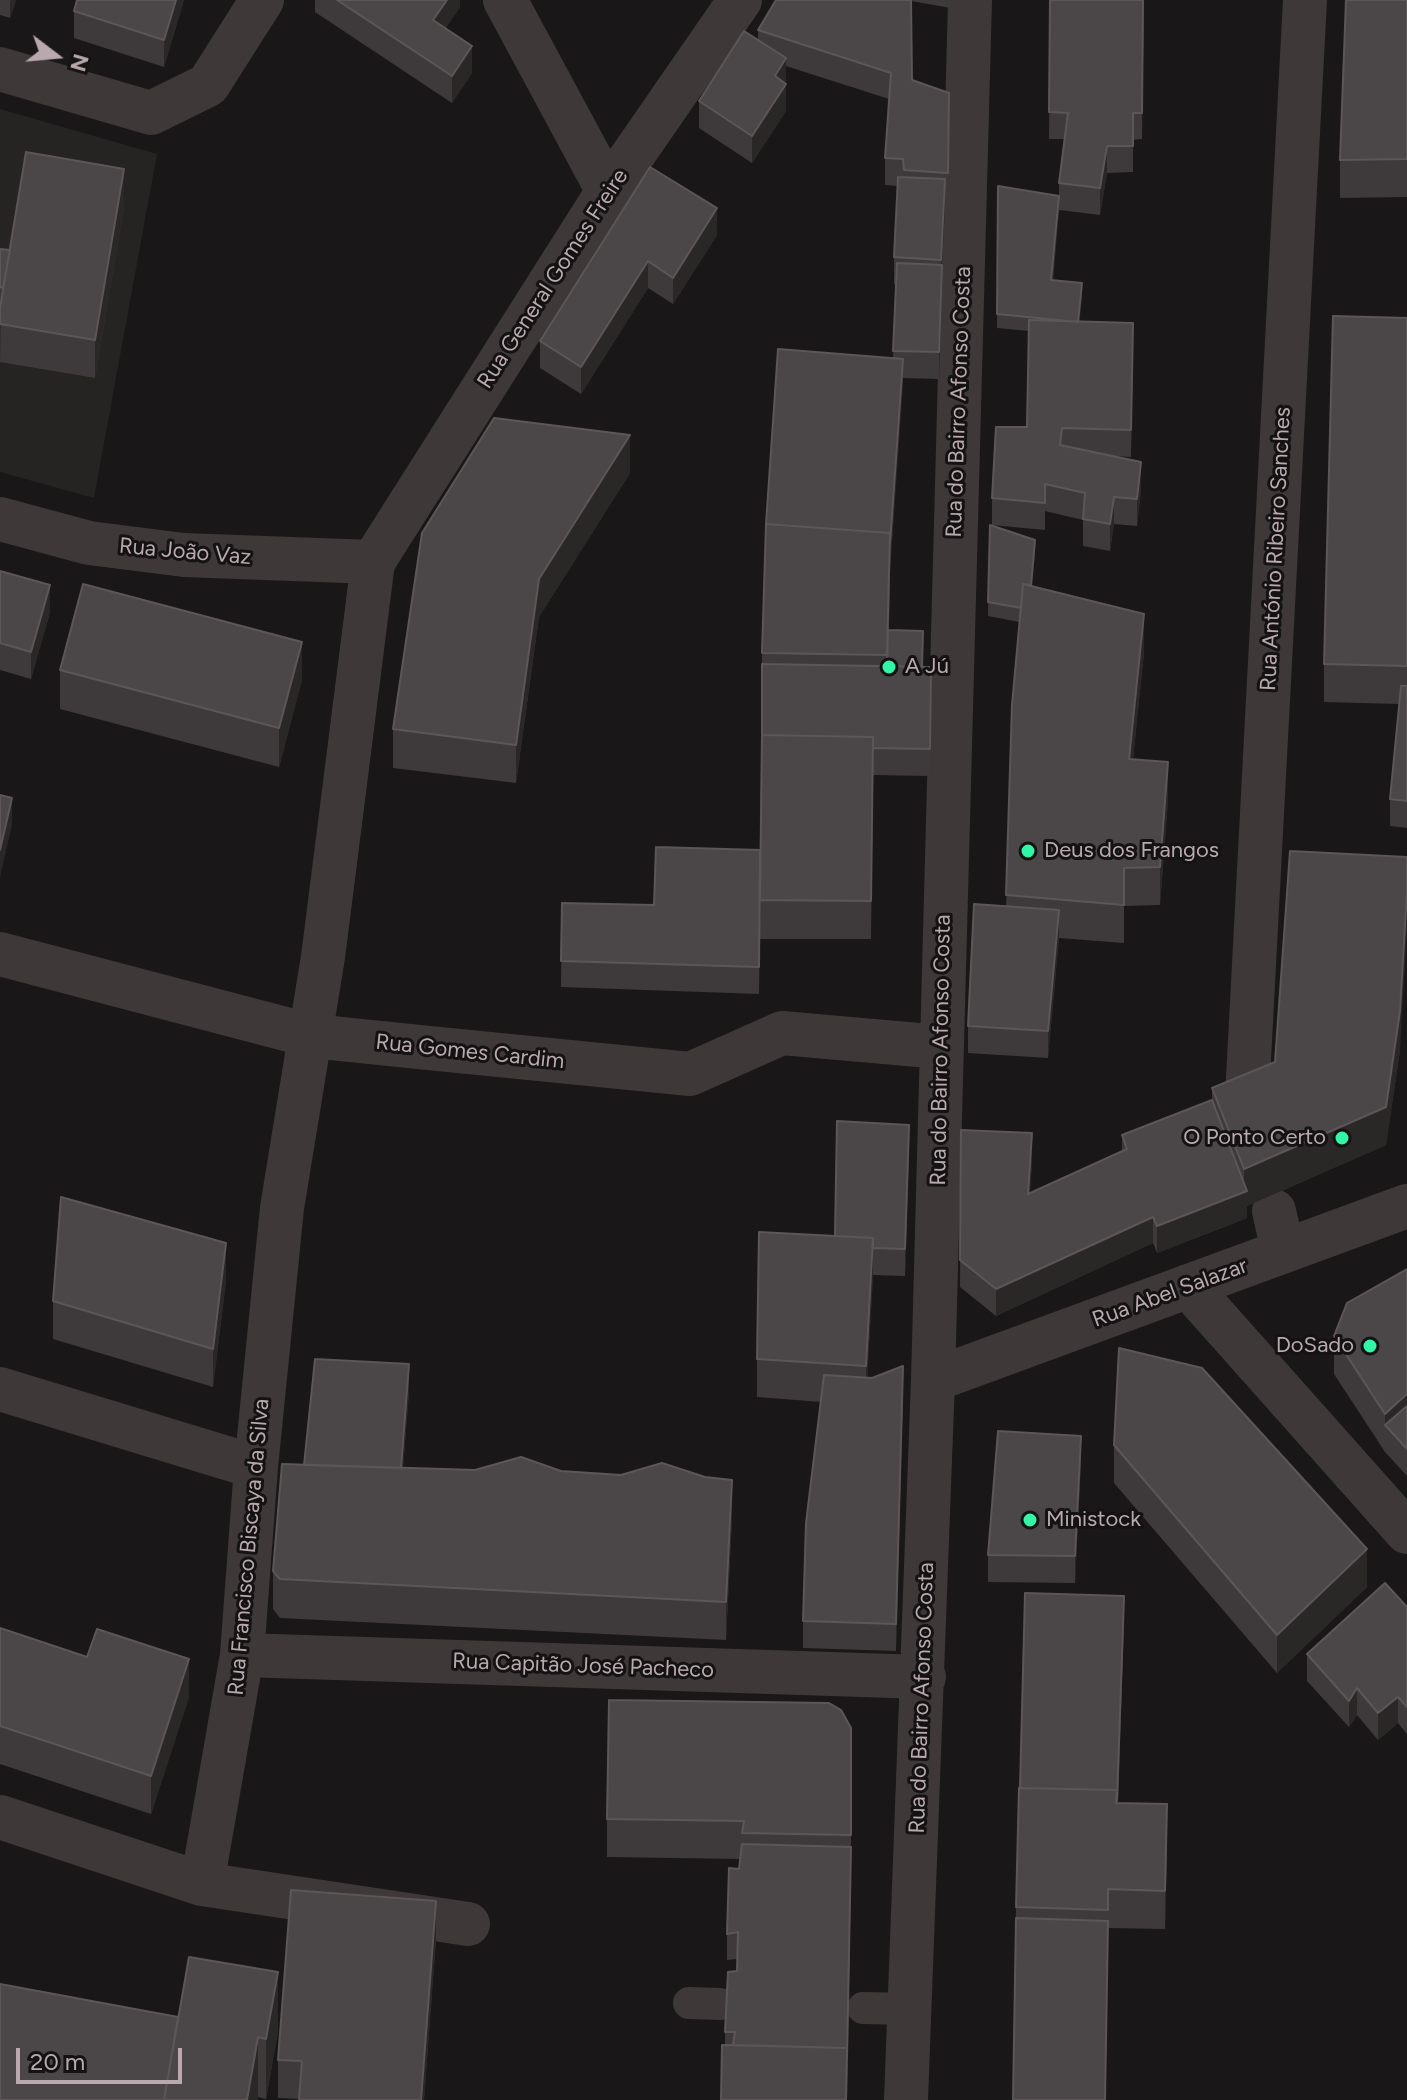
<!DOCTYPE html>
<html>
<head>
<meta charset="utf-8">
<style>
  body { margin:0 }
  #map { position:relative; width:1407px; height:2100px; overflow:hidden; background:#191717; font-family:Figtree,sans-serif }
  canvas { display:block }
  .north { position:absolute; left:16px; top:16px; width:80px; height:80px; -webkit-text-stroke:6px #141212; paint-order:stroke; rotate:106deg; font-size:22px; font-weight:700; line-height:32px; text-align:center; color:#b9a9af }
  .north::after { content:''; display:block; margin:auto; width:28px; height:36px; background:#b9a9af; clip-path:polygon(50% 0,100% 100%,50% 72%,0 100%) }
  .scale { position:absolute; left:16px; top:2048px; width:166px; height:36px; box-sizing:border-box; border:4px solid #b9a9af; border-top:0; padding-left:10px; font-size:24px; line-height:28px; white-space:nowrap; color:#b9a9af; -webkit-text-stroke:6px #141212; paint-order:stroke }
</style>
</head>
<body>
<div id="map">
<canvas width="1407" height="2100"></canvas>
<div class="north">N</div>
<div class="scale">20 m</div>
</div>
<script>
const ctx = document.querySelector('canvas').getContext('2d');
ctx.lineJoin = 'round';
function fill(path, color) { ctx.fillStyle = color; ctx.fill(path, 'evenodd'); }
const shape = rows => new Path2D(rows.map(r => 'M' + r).join(''));
function trace(path, color, width, dash) { ctx.strokeStyle = color; ctx.lineWidth = width; ctx.lineCap = dash ? 'butt' : 'round'; ctx.setLineDash(dash || []); ctx.stroke(path); }
function label(font, color, halo, rows, align = 'center') {
  ctx.font = font + ' Figtree,sans-serif'; ctx.lineWidth = 6; ctx.setLineDash([]); ctx.textBaseline = 'middle'; ctx.strokeStyle = halo; ctx.fillStyle = color; for (const [text, x, y, turn = 0] of rows) {
    ctx.save(); ctx.translate(x, y); ctx.rotate((+turn || 0) * Math.PI / 180); ctx.textAlign = isNaN(turn) ? turn : align; if (halo) ctx.strokeText(text, 0, 0); ctx.fillText(text, 0, 0); ctx.restore();
  }
}
fill(shape([
  [0,109,157,154,94,498,0,472]
]), '#262323');
trace(shape([
  [689,2003,720,2004],
  [863,2008,909,2009]
]), '#3e3839', 32);
trace(shape([
  [505,0,608,191],
  [0,69,151,113,208,85,262,0],
  [0,519,89,543,184,555,373,562],
  [0,954,312,1036,419,1047,690,1074,782,1033,941,1047],
  [1247,1097,1305,0],
  [1274,1211,1283,1251],
  [1188,1286,1407,1532],
  [933,1380,1407,1206],
  [0,1389,256,1467],
  [242,1655,924,1677],
  [0,1817,202,1884,468,1924],
  [202,1884,242,1655,256,1467,282,1208,323,957,373,562,608,191,740,0],
  [906,2100,933,1380,970,0]
]), '#3e3839', 44);
fill(shape([
  [0,0,16,0,10,18,0,15],
  [184,0,164,67,74,38,74,11],
  [315,0,460,0,460,7,445,29,472,73,452,103,315,12],
  [776,0,952,0,951,8,911,1,912,80,949,120,948,199,945,199,939,379,903,378,890,571,889,630,922,667,931,667,930,776,873,775,871,939,760,939,760,925,759,994,561,987,562,903,654,905,760,867,762,653,893,358,896,284,894,284,894,257,898,186,885,185,885,158,889,99,786,66,786,111,752,163,699,128,699,101,758,40,758,30],
  [1050,0,1144,0,1142,139,1133,140,1133,172,1107,173,1100,215,1059,210,1053,280,1082,297,1079,322,1133,350,1131,457,1113,456,1141,489,1137,526,1114,524,1110,551,1083,546,1083,520,1045,511,1045,530,992,525,992,498,1027,427,1029,331,997,328,997,314,1059,196,1059,183,1064,139,1049,139],
  [1407,0,1407,197,1340,198,1340,160],
  [650,167,717,235,673,304,648,288,581,394,540,368,540,341],
  [124,207,95,378,0,362,1,301,0,301,0,249,10,250],
  [1407,318,1407,828,1390,826,1390,799,1399,704,1324,702,1324,664],
  [630,473,539,617,516,783,393,768,393,729],
  [990,525,1035,554,1032,586,1144,652,1133,759,1168,800,1160,905,1124,906,1124,943,1059,938,1048,1058,968,1053,968,1026,1006,906,1019,622,988,616],
  [0,571,50,612,31,679,0,670],
  [60,670,302,680,279,767,60,709],
  [1400,1050,1386,1145,1247,1206,1247,1218,1157,1253,1153,1243,996,1316,960,1287,961,1130,1032,1160,1030,1193,1122,1152,1122,1135,1212,1100,1212,1088],
  [909,1152,905,1276,873,1275,867,1378,903,1393,896,1651,803,1648,803,1621,821,1402,757,1397,757,1359,835,1236],
  [1407,1269,1407,1476,1385,1452,1334,1374,1334,1336],
  [226,1281,213,1387,53,1339,53,1301],
  [409,1391,403,1468,561,1471,732,1518,726,1640,280,1618,273,1609,273,1571,304,1465],
  [1114,1445,1367,1587,1277,1673,1114,1483],
  [1081,1462,1075,1583,988,1582,988,1555],
  [1407,1607,1407,1734,1398,1723,1378,1740,1357,1715,1349,1727,1307,1681,1307,1654],
  [1124,1623,1118,1803,1167,1842,1165,1929,1108,1928,1013,2100,1016,1907],
  [0,1628,189,1697,151,1814,0,1764],
  [851,1728,851,1874,847,2100,725,2045,725,2032,737,1971,737,1959,727,1960,727,1934,740,1859,607,1857,607,1819],
  [436,1939,424,2099,299,2099,278,2098,278,2060],
  [178,2017,278,2032,266,2099,258,2097]
]), '#3e3a3b');
fill(shape([
  [10,0,16,0,10,18],
  [176,0,184,0,164,67,164,40],
  [447,0,460,0,460,7,433,47,433,20],
  [472,46,472,73,452,103,452,76],
  [786,58,786,111,752,163,752,136,775,76],
  [1107,146,1107,173,1100,215,1100,188],
  [124,169,124,207,95,378,95,340],
  [945,179,945,206,941,287,941,260],
  [1059,196,1059,210,1051,293,1051,280],
  [717,208,717,235,673,304,673,278],
  [648,261,648,288,581,394,581,367],
  [942,265,942,292,939,379,939,352],
  [1082,283,1082,297,1078,336,1078,322],
  [903,359,903,386,890,571,890,544],
  [630,435,630,473,539,617,516,783,516,745,539,579],
  [1141,462,1141,489,1137,526,1137,499],
  [1114,497,1114,524,1110,551,1110,524],
  [890,533,890,571,887,679,887,655],
  [1035,540,1035,554,1028,623,1028,609],
  [50,585,50,612,31,679,31,652],
  [1144,614,1144,652,1129,797,1129,759],
  [302,642,302,680,279,767,279,728],
  [1168,762,1168,800,1160,905,1160,867],
  [12,798,12,825,0,877,0,850],
  [1407,891,1407,929,1400,1050,1386,1145,1247,1206,1247,1218,1157,1253,1157,1226,1244,1192,1244,1169],
  [1059,910,1059,937,1048,1058,1048,1031],
  [909,1125,909,1152,905,1276,905,1249],
  [1032,1133,1032,1160,1028,1221,1028,1194],
  [1153,1217,1153,1243,996,1316,996,1289],
  [873,1238,873,1276,866,1404,866,1366],
  [226,1243,226,1281,213,1387,213,1349],
  [409,1364,409,1391,400,1506,400,1479],
  [903,1366,903,1393,896,1651,896,1624],
  [1407,1394,1407,1433,1385,1425,1385,1414],
  [1081,1436,1081,1462,1075,1583,1075,1556],
  [732,1480,732,1518,726,1640,726,1602],
  [1367,1549,1367,1587,1277,1673,1277,1635],
  [1124,1596,1124,1623,1117,1828,1116,1803],
  [189,1659,189,1697,151,1814,151,1776],
  [1357,1688,1357,1715,1349,1727,1349,1701],
  [1398,1697,1398,1723,1378,1740,1378,1713],
  [1167,1804,1167,1842,1165,1929,1165,1891],
  [436,1901,436,1939,424,2100,421,2100],
  [278,1972,278,2032,266,2099,266,2039],
  [258,2037,258,2100,247,2100]
]), '#2a2727');
const building = shape([
  [77,0,176,0,164,40,74,11,77,0],
  [337,0,447,0,433,20,472,46,452,76,337,0],
  [776,0,911,0,912,80,949,93,948,173,904,170,903,159,885,158,891,73,758,30,776,0],
  [1050,0,1143,0,1142,113,1133,113,1133,146,1107,146,1100,188,1059,183,1068,113,1049,112,1050,0],
  [1346,0,1407,0,1407,159,1340,160,1346,0],
  [744,31,786,58,775,76,786,84,752,136,699,101,744,31],
  [26,152,124,169,95,340,0,324,0,308,26,152],
  [650,167,717,208,673,278,648,261,581,367,540,341,650,167],
  [898,177,945,179,941,260,894,257,898,177],
  [998,186,1059,196,1051,280,1082,283,1078,322,997,314,998,186],
  [0,249,10,250,3,288,0,287,0,249],
  [897,263,942,265,939,352,893,351,897,263],
  [1333,316,1407,318,1407,666,1324,664,1333,316],
  [1029,320,1133,323,1131,430,1062,428,1060,445,1141,462,1137,499,1114,497,1110,524,1083,519,1085,493,1045,484,1045,503,992,498,996,427,1027,427,1029,320],
  [778,349,903,359,890,544,890,533,766,524,778,349],
  [494,418,630,435,539,579,516,745,393,729,422,533,494,418],
  [766,524,890,533,887,655,762,653,766,524],
  [990,525,1035,540,1031,585,1023,584,1021,608,988,602,990,525],
  [0,571,50,585,31,652,0,643,0,571],
  [83,584,302,642,279,728,60,670,83,584],
  [1023,584,1144,614,1129,759,1168,762,1160,867,1124,868,1124,905,1006,895,1012,705,1023,584],
  [888,630,923,631,922,667,887,666,888,630],
  [762,664,931,667,930,749,873,748,873,737,762,735,762,664],
  [1401,686,1407,686,1407,801,1390,799,1401,686],
  [762,735,873,737,871,901,760,900,762,735],
  [0,795,12,798,0,850,0,795],
  [656,847,760,850,759,967,561,961,562,903,654,905,656,847],
  [1290,851,1407,857,1407,891,1400,1011,1386,1107,1244,1169,1212,1088,1275,1062,1290,851],
  [974,904,1059,910,1048,1031,968,1026,974,904],
  [1212,1100,1247,1191,1157,1226,1153,1217,996,1289,960,1260,961,1130,1032,1133,1028,1194,1127,1149,1122,1135,1212,1100],
  [837,1121,909,1125,905,1249,873,1248,873,1238,835,1236,837,1121],
  [61,1197,226,1243,213,1349,53,1301,61,1197],
  [759,1232,873,1238,866,1366,757,1359,759,1232],
  [1407,1269,1407,1394,1385,1414,1334,1336,1347,1303,1407,1269],
  [1119,1348,1202,1368,1367,1549,1277,1635,1114,1445,1119,1348],
  [315,1359,409,1364,401,1468,304,1465,315,1359],
  [903,1366,896,1624,803,1621,806,1523,824,1375,872,1378,903,1366],
  [1407,1406,1407,1449,1385,1425,1407,1406],
  [998,1431,1081,1436,1075,1556,988,1555,998,1431],
  [521,1457,561,1471,621,1475,662,1463,705,1477,732,1480,726,1602,280,1579,273,1571,282,1464,475,1470,521,1457],
  [1385,1583,1407,1607,1407,1707,1398,1697,1378,1713,1357,1688,1349,1701,1307,1654,1385,1583],
  [1025,1593,1124,1596,1117,1801,1117,1790,1020,1788,1025,1593],
  [0,1628,87,1657,97,1629,189,1659,151,1776,0,1726,0,1628],
  [609,1700,829,1703,841,1710,851,1728,851,1835,742,1833,744,1821,607,1819,609,1700],
  [1019,1788,1117,1790,1116,1803,1167,1804,1165,1891,1108,1889,1108,1910,1016,1907,1019,1788],
  [742,1844,851,1847,847,2059,847,2048,733,2045,735,2032,725,2032,728,1972,737,1971,738,1932,727,1934,729,1868,739,1869,742,1844],
  [291,1890,436,1901,421,2100,299,2100,302,2061,278,2060,291,1890],
  [1016,1918,1108,1921,1105,2100,1013,2100,1016,1918],
  [189,1957,278,1972,266,2039,258,2037,247,2100,164,2100,189,1957],
  [0,1984,178,2017,164,2100,0,2100,0,1984],
  [722,2045,847,2048,846,2100,721,2100,722,2045]
]);
fill(building, '#4b4647');
trace(building, '#5d5658', 2);
for (const [x, y, r, color] of [
  [889,667,8,"#33f5a6"],
  [1028,851,8,"#33f5a6"],
  [1342,1138,8,"#33f5a6"],
  [1370,1346,8,"#33f5a6"],
  [1030,1520,8,"#33f5a6"]
]) { const dot = new Path2D(); dot.arc(x, y, r, 0, 2 * Math.PI); ctx.fillStyle = color; ctx.fill(dot); trace(dot, '#141212', 3); }
label('22px', '#b9a9af', '#141212', [
  ["Rua General Gomes Freire",553,279,-57],
  ["Rua do Bairro Afonso Costa",959,402,-88],
  ["Rua António Ribeiro Sanches",1276,549,-87],
  ["Rua João Vaz",185,552,5],
  ["Rua do Bairro Afonso Costa",941,1050,-89],
  ["Rua Gomes Cardim",470,1052,6],
  ["Rua Abel Salazar",1170,1293,-20],
  ["Rua Francisco Biscaya da Silva",249,1547,-85],
  ["Rua Capitão José Pacheco",583,1666,2],
  ["Rua do Bairro Afonso Costa",922,1698,-88]
]);
label('22px', '#b9a9af', '#141212', [
  ["A Jú",905,667],
  ["Deus dos Frangos",1044,851],
  ["O Ponto Certo",1326,1138,"right"],
  ["DoSado",1354,1346,"right"],
  ["Ministock",1046,1520]
], 'left');
</script>
</body>
</html>
